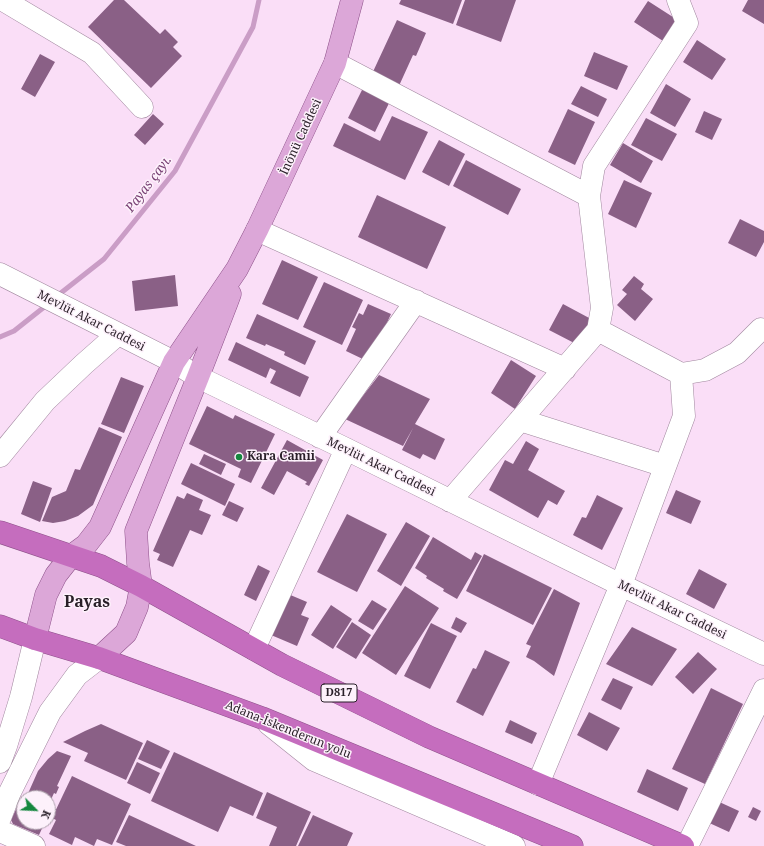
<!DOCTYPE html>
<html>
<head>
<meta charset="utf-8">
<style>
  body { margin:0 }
  #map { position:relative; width:764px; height:846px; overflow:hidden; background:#fadef7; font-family:"Noto Serif",serif }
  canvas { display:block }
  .north { position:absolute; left:16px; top:790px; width:40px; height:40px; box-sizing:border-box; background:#fdf1fb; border:1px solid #a89da7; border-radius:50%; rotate:114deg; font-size:11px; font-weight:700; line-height:16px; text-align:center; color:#291f28 }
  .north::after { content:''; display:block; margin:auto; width:14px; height:18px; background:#15873f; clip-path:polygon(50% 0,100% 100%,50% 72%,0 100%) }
</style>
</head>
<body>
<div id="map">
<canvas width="764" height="846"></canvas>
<div class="north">K</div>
</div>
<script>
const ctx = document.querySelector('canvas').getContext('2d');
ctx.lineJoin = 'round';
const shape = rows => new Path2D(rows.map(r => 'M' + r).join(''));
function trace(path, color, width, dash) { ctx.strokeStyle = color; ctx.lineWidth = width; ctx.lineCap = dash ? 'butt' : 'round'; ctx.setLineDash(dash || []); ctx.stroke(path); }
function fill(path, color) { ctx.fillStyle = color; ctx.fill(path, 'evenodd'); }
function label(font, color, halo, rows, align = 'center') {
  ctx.font = font + ' "Noto Serif",serif'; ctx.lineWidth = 3; ctx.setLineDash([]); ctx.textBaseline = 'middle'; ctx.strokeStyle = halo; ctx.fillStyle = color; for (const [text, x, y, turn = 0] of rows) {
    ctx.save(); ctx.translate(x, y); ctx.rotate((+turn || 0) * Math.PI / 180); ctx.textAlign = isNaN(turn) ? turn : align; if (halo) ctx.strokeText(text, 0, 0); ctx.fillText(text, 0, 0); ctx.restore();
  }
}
trace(shape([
  [57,296,104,259,175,171,253,27,259,0],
  [0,337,14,331,48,304]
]), '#ca9dc6', 5);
fill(shape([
  [114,0,124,0,160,34,165,29,178,42,173,47,182,56,151,88,88,27],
  [401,0,462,0,453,24,399,4],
  [465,0,516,0,501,42,456,25],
  [748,0,764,0,764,24,742,11],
  [648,1,676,19,663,41,634,22],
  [397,20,426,33,416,56,413,55,398,88,371,76],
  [697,40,726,59,712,80,683,62],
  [594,52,628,66,617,90,584,76],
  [40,54,55,62,35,97,21,89],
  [365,84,392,97,375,132,348,118],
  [666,84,691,99,675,127,650,113],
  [581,86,607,99,598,117,571,104],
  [568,109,595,122,575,165,548,152],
  [704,111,722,119,712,140,695,132],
  [153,114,164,124,145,145,134,135],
  [392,116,428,132,405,180,333,146,344,123,380,141],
  [646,118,677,134,662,161,631,145],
  [439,140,465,154,449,186,422,172],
  [623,143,653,161,641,183,610,165],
  [466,160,521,189,508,215,453,186],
  [624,180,652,193,636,228,608,214],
  [377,195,446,227,427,269,358,237],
  [740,219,764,231,764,242,756,257,728,243],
  [282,260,318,277,298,320,262,304],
  [175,275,178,306,135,311,132,281],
  [634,276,644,284,641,289,653,299,635,321,617,305,627,294,622,290],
  [324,282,363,300,342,345,303,327],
  [368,304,391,314,369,362,346,351,356,329,352,327,359,313,363,315],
  [563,304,591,319,578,345,549,330],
  [257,314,316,341,305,365,284,355,285,352,266,344,265,346,246,338],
  [236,342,309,377,300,397,270,383,276,371,270,368,266,378,228,360],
  [511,360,536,376,515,409,491,393],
  [379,375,430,399,415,424,445,439,435,460,423,454,420,459,402,450,413,428,403,446,345,419],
  [121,377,144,386,124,433,101,424],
  [207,406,233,419,235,415,275,434,251,483,238,477,241,469,189,444],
  [99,427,122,437,93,505,78,516,65,521,53,523,42,521,52,497,66,491,75,469,80,470],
  [287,440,323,460,309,486,305,484,307,482,287,471,274,495,261,488],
  [526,441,539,449,528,470,565,491,557,505,548,500,538,518,489,490,505,460,513,464],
  [204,454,226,464,221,475,199,464],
  [191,463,235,484,225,506,181,484],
  [33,481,52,488,40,522,21,514],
  [676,490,701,501,691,524,666,513],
  [187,493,203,500,199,510,211,515,202,535,190,530,173,567,157,560,160,554,153,551,177,496,184,499],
  [597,495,623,508,602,550,573,535,582,517,586,518],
  [229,501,244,508,237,522,222,515],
  [347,514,387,534,357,592,317,572],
  [406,522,430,536,401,586,377,571],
  [433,537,471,560,475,552,482,556,457,599,443,591,444,589,426,578,427,576,415,568],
  [484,554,552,588,533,625,466,591],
  [258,565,270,571,256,601,244,595],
  [699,569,727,584,714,609,686,594],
  [405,586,439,608,396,675,362,653],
  [554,589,580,603,554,676,534,661,526,657,531,646,526,644],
  [288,594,307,602,301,615,309,618,297,646,271,635],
  [372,600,387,609,373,630,358,621],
  [331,605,352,619,333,649,311,635],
  [456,617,467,623,461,633,451,628],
  [352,622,371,635,356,659,336,647],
  [431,623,457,636,430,689,404,676],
  [632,627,677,649,652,686,606,664],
  [485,650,510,662,483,716,456,702,473,668,476,669],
  [698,652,717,669,693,694,675,677],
  [613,678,633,687,621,710,601,700],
  [711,688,743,704,705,784,672,769],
  [589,712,620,728,607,751,577,735],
  [510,720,537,733,532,744,505,732],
  [101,724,143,743,126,780,84,761,88,753,63,742,85,731],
  [147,740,170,751,161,769,138,759],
  [57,751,71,756,57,786,59,787,56,794,54,793,48,806,48,798,26,798,38,771,48,759],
  [174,752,263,793,253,816,230,806,218,832,151,801],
  [137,762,160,773,150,794,127,783],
  [647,769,688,788,678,811,637,792],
  [72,776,131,804,112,845,97,839,94,846,75,837,72,845,49,834,56,820,52,818],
  [267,792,311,812,296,846,269,846,277,827,256,818],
  [715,800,739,811,729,832,705,821],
  [18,805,24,807,24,822,45,822,39,835,13,824,11,820],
  [753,807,761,811,756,821,748,817],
  [129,815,196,846,126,846,116,842],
  [313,815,353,833,347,846,298,846]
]), '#8a6086');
const minor = shape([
  [3,0,92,53,142,107],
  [335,63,589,196],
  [257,230,565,369],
  [0,274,174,362,198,377,346,449,621,585,764,654],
  [598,330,681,374,705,370,737,353,761,329,764,330],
  [520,420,665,466],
  [320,437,416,301],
  [0,456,45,401,84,364,118,334],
  [450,501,598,330,602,308,589,196,594,166,687,23,678,0],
  [254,649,346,449],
  [269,724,314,760,514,846],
  [0,762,6,746,21,697,35,639],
  [538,784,621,585,684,416,681,374],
  [0,818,10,792,50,712,77,675,99,658],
  [0,831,34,846],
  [687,846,764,690]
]);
const major = shape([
  [35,639,46,595,56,575,71,556,86,545,100,527,174,362,237,269,257,230,335,63,352,0],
  [99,658,126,633,137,607,141,586,138,563,136,531,198,377,227,302,230,294]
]);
const highway = shape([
  [0,532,101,566,141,586,282,665,429,737,683,846],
  [0,626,35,639,99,658,262,718,572,846]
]);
trace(minor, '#a0879e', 23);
trace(major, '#8e528a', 23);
trace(highway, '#8e528a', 23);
trace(minor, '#fff', 22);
trace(major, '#dca7d8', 22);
trace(highway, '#c56dbe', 22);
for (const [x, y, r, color] of [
  [239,457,4,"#15873f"]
]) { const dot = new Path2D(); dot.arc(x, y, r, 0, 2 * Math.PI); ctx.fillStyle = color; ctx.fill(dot); trace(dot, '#fdf1fb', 1.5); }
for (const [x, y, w] of [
  [339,693,36]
]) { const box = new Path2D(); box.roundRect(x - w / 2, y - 9, w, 18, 3); ctx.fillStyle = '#fdf1fb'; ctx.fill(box); trace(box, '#291f28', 1); }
label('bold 11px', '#291f28', null, [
  ["D817",339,693]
]);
label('12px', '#291f28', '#fdf1fb', [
  ["İnönü Caddesi",301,137,-65],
  ["Mevlüt Akar Caddesi",91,321,27],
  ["Mevlüt Akar Caddesi",381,467,26],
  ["Mevlüt Akar Caddesi",672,610,26],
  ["Adana-İskenderun yolu",288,730,22]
]);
label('bold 12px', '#291f28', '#fdf1fb', [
  ["Kara Camii",247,457]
], 'left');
label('italic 13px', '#773f73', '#fdf1fb', [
  ["Payas çayı.",149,184,-53]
]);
label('bold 16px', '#291f28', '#fdf1fb', [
  ["Payas",87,602]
]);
</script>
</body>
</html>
